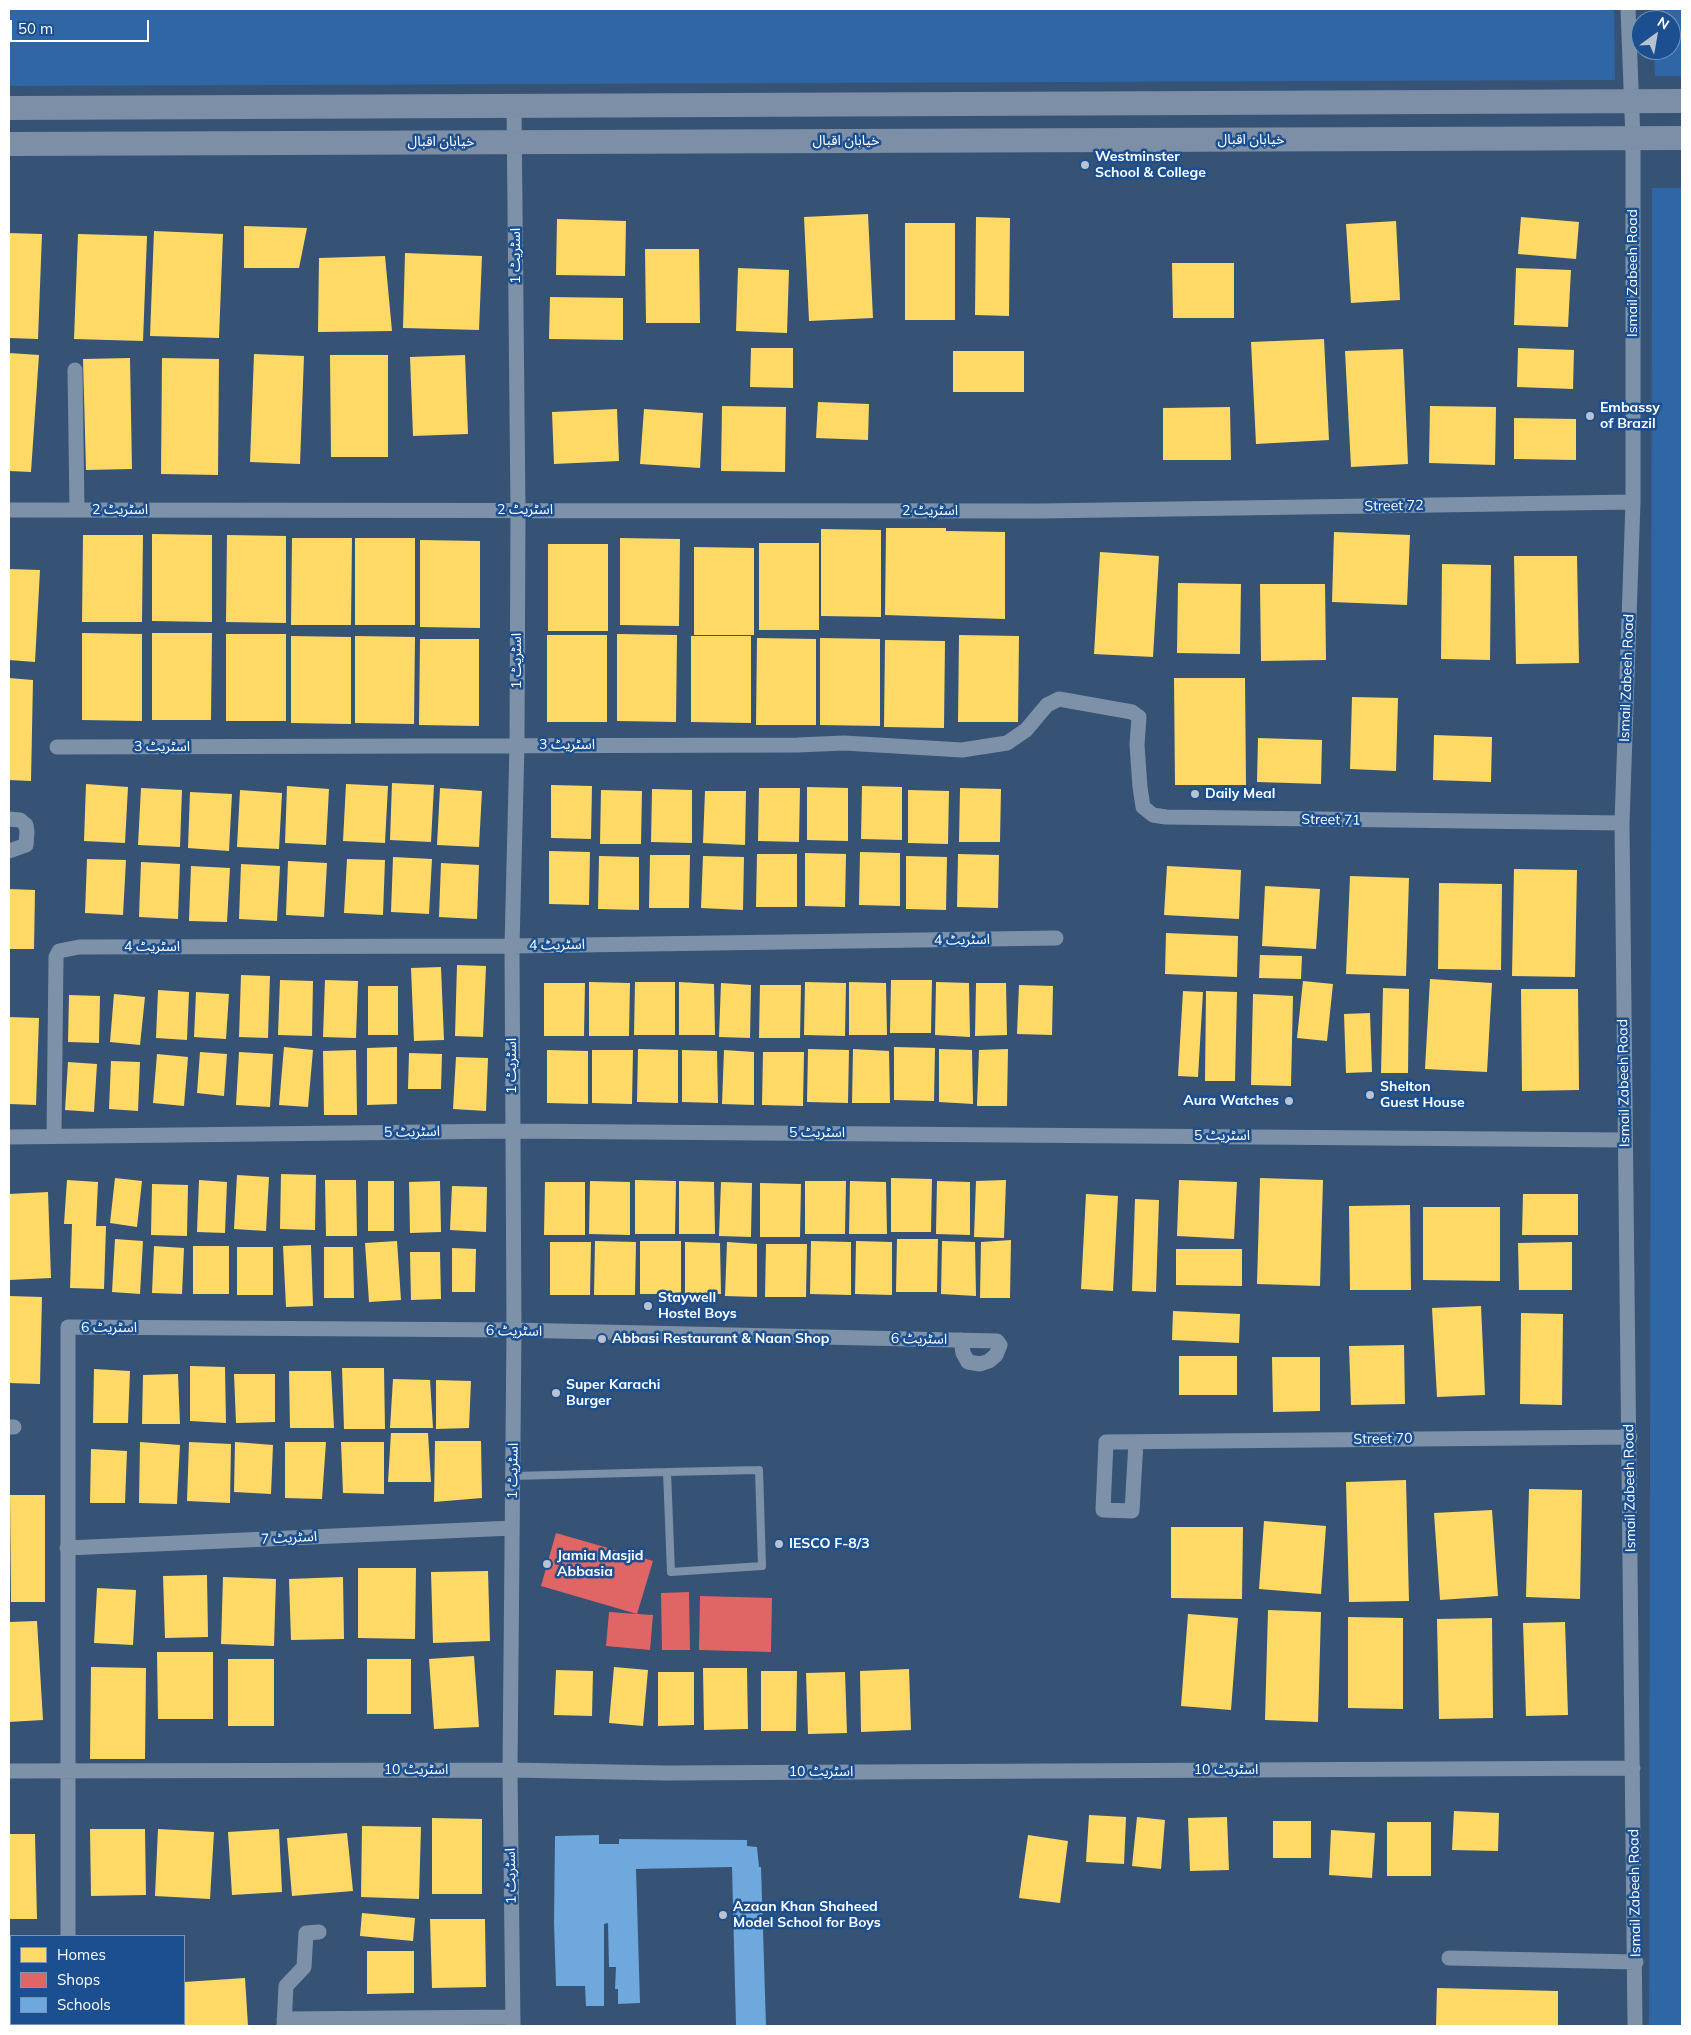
<!DOCTYPE html>
<html>
<head>
<meta charset="utf-8">
<style>
  body { margin:0 }
  #map { position:relative; width:1691px; height:2035px; overflow:hidden; background:#365274; font-family:Mulish,sans-serif }
  canvas { display:block }
  .frame { position:absolute; inset:0; border:10px solid #fff; pointer-events:none }
  .legend { position:absolute; left:10px; top:1935px; width:175px; height:90px; box-sizing:border-box; background:#1b4f8f; border:1px solid #7695bc; margin:0; padding:6px 9px; list-style:none; font-size:15px; color:#fff }
  .legend li { display:flex; align-items:center; gap:10px; height:25px }
  .legend b { width:25px; border:1px solid #7695bc }
  .north { position:absolute; left:1631px; top:10px; width:50px; height:50px; box-sizing:border-box; background:#1b4f8f; border:1px solid #7695bc; border-radius:50%; rotate:32deg; font-size:14px; font-weight:700; line-height:20px; text-align:center; color:#fff }
  .north::after { content:''; display:block; margin:auto; width:18px; height:22px; background:#b9c2ce; clip-path:polygon(50% 0,100% 100%,50% 72%,0 100%) }
  .scale { position:absolute; left:10px; top:20px; width:139px; height:22px; box-sizing:border-box; border:2px solid #fff; border-top:0; padding-left:6px; font-size:15px; line-height:18px; white-space:nowrap; color:#fff; -webkit-text-stroke:4px #1b4f8f; paint-order:stroke }
</style>
</head>
<body>
<div id="map">
<canvas width="1691" height="2035"></canvas>
<div class="frame"></div>
<ul class="legend">
<li><b style="height:14px;background:#ffd966"></b>Homes</li>
<li><b style="height:14px;background:#e06666"></b>Shops</li>
<li><b style="height:14px;background:#6fa8dc"></b>Schools</li>
</ul>
<div class="north">N</div>
<div class="scale">50 m</div>
</div>
<script>
const ctx = document.querySelector('canvas').getContext('2d');
ctx.lineJoin = 'round';
function fill(path, color) { ctx.fillStyle = color; ctx.fill(path, 'evenodd'); }
const shape = rows => new Path2D(rows.map(r => 'M' + r).join(''));
function trace(path, color, width, dash) { ctx.strokeStyle = color; ctx.lineWidth = width; ctx.lineCap = dash ? 'butt' : 'round'; ctx.setLineDash(dash || []); ctx.stroke(path); }
function label(font, color, halo, rows, align = 'center') {
  ctx.font = font + ' Mulish,"Noto Sans Arabic",sans-serif'; ctx.lineWidth = 5; ctx.setLineDash([]); ctx.textBaseline = 'middle'; ctx.strokeStyle = halo; ctx.fillStyle = color; for (const [text, x, y, turn = 0] of rows) {
    ctx.save(); ctx.translate(x, y); ctx.rotate((+turn || 0) * Math.PI / 180); ctx.textAlign = isNaN(turn) ? turn : align; if (halo) ctx.strokeText(text, 0, 0); ctx.fillText(text, 0, 0); ctx.restore();
  }
}
fill(shape([
  [9,9,1614,9,1615,80,9,86],
  [1654,9,1682,9,1682,76,1655,76,1654,50,1671,50,1671,20,1654,20],
  [1652,188,1682,188,1682,2026,1649,2026]
]), '#2f66a5');
fill(shape([
  [868,214,873,318,809,321,804,217],
  [976,217,1010,218,1009,316,975,315],
  [1521,217,1579,222,1576,259,1518,254],
  [557,219,626,221,625,276,556,275],
  [1396,221,1400,300,1351,303,1346,224],
  [905,223,955,223,955,320,905,320],
  [244,226,307,228,299,268,244,268],
  [154,231,223,234,219,338,150,336],
  [9,233,42,234,38,339,9,338],
  [78,234,147,236,143,341,74,339],
  [645,249,699,249,700,323,646,323],
  [405,253,482,256,479,330,403,328],
  [385,256,392,331,318,332,319,258],
  [1172,263,1234,263,1234,318,1173,318],
  [738,268,789,270,787,333,736,331],
  [1516,268,1571,270,1568,327,1514,325],
  [550,297,623,298,623,340,549,339],
  [1324,339,1329,440,1256,444,1251,342],
  [751,348,793,348,793,388,750,387],
  [1518,348,1574,350,1573,389,1517,387],
  [1403,349,1408,464,1351,467,1345,351],
  [953,351,1024,351,1024,392,953,392],
  [9,353,39,355,31,472,9,471],
  [254,354,304,356,300,464,250,462],
  [330,355,388,355,388,457,331,457],
  [465,355,468,434,413,436,410,357],
  [130,358,132,469,86,470,83,359],
  [162,358,219,359,218,475,161,474],
  [818,402,869,404,868,440,816,438],
  [722,406,786,407,785,472,721,471],
  [1430,406,1496,407,1495,465,1429,463],
  [1230,407,1231,460,1163,460,1163,408],
  [617,409,619,461,554,464,552,412],
  [644,409,703,413,700,468,640,464],
  [1514,418,1576,419,1576,460,1514,459],
  [886,528,946,528,946,531,1005,532,1005,619,885,615],
  [821,529,881,530,881,617,821,616],
  [1334,532,1410,535,1407,605,1332,602],
  [152,534,212,535,212,622,152,621],
  [83,535,143,535,142,622,82,622],
  [227,535,286,536,286,623,226,622],
  [292,538,352,538,351,625,291,625],
  [355,538,415,538,415,625,355,625],
  [620,538,680,539,679,626,620,625],
  [420,540,480,541,480,628,420,627],
  [759,543,819,543,819,630,759,630],
  [548,544,608,544,608,631,548,631],
  [694,547,754,548,754,635,694,635],
  [1100,552,1159,556,1153,657,1094,654],
  [1514,556,1577,556,1579,663,1516,664],
  [1442,564,1491,565,1490,660,1441,659],
  [9,569,40,570,35,662,9,660],
  [1178,583,1241,584,1240,654,1177,653],
  [1260,584,1325,584,1326,660,1261,661],
  [82,633,142,634,142,721,82,720],
  [152,633,212,633,211,720,152,720],
  [226,634,286,634,286,721,226,721],
  [617,634,677,635,676,722,617,721],
  [547,635,607,635,607,722,547,722],
  [959,635,1019,636,1018,722,958,722],
  [291,636,351,637,351,724,291,723],
  [355,636,415,637,414,724,355,723],
  [691,636,751,636,751,723,691,722],
  [757,638,816,639,816,725,756,725],
  [820,638,880,639,880,726,820,725],
  [420,639,479,639,479,726,419,725],
  [885,640,945,641,944,728,884,727],
  [9,678,33,680,31,781,9,780],
  [1174,678,1245,678,1246,785,1175,785],
  [1352,697,1398,698,1396,771,1350,769],
  [1434,735,1492,737,1491,782,1433,780],
  [1258,738,1322,740,1321,784,1257,782],
  [392,783,434,785,431,842,390,840],
  [86,784,128,787,125,843,84,841],
  [346,784,388,786,385,843,343,841],
  [551,785,592,786,591,839,551,838],
  [287,786,329,789,326,845,285,843],
  [862,786,902,787,902,840,861,839],
  [807,787,848,788,848,841,807,840],
  [141,788,182,790,180,847,138,845],
  [440,788,482,791,479,847,437,845],
  [759,788,800,788,799,842,758,841],
  [960,788,1001,789,1000,842,959,842],
  [652,789,692,790,692,843,651,842],
  [240,790,282,793,279,849,237,847],
  [601,790,642,791,641,844,600,844],
  [908,790,949,791,948,844,908,843],
  [705,791,746,791,745,845,703,843],
  [190,792,232,794,229,851,188,848],
  [549,851,590,852,589,905,549,904],
  [860,852,900,853,900,906,859,905],
  [805,853,846,854,845,907,805,906],
  [757,854,797,854,797,907,756,907],
  [958,854,999,855,998,908,957,907],
  [650,855,690,855,689,908,649,908],
  [599,856,639,857,639,910,598,909],
  [703,856,744,857,743,910,701,908],
  [906,856,947,857,946,910,906,909],
  [393,857,432,859,429,914,391,912],
  [87,859,126,860,123,915,85,913],
  [347,859,385,860,383,915,344,913],
  [288,861,327,863,324,917,286,915],
  [141,862,180,864,178,919,139,917],
  [441,863,479,865,477,919,439,917],
  [241,864,280,866,277,921,239,919],
  [191,866,230,868,227,922,189,921],
  [1167,866,1241,870,1239,919,1164,915],
  [1514,869,1577,870,1575,977,1512,976],
  [1350,876,1409,878,1406,976,1346,974],
  [1439,883,1502,884,1501,970,1438,969],
  [1265,886,1320,889,1316,949,1262,946],
  [9,889,35,890,34,949,9,949],
  [1166,933,1238,936,1237,977,1165,974],
  [1260,955,1302,956,1301,979,1259,978],
  [457,965,486,966,483,1037,455,1036],
  [441,967,444,1040,414,1041,411,968],
  [241,975,270,976,268,1038,239,1037],
  [1430,979,1492,983,1487,1072,1425,1069],
  [280,980,313,981,312,1036,278,1035],
  [325,980,358,981,356,1038,323,1037],
  [891,980,932,980,931,1033,890,1033],
  [1303,981,1333,984,1327,1041,1297,1038],
  [589,982,630,983,629,1036,589,1036],
  [635,982,675,982,675,1035,634,1035],
  [679,982,714,984,715,1035,679,1035],
  [805,982,846,983,845,1036,804,1035],
  [849,982,886,983,887,1035,849,1035],
  [936,982,969,983,970,1037,935,1035],
  [544,983,585,983,584,1036,544,1036],
  [721,983,751,985,750,1038,719,1037],
  [976,983,1006,983,1007,1035,975,1036],
  [760,985,801,985,800,1038,759,1038],
  [1019,985,1053,986,1052,1035,1017,1034],
  [368,986,398,986,398,1035,368,1035],
  [1383,988,1409,989,1408,1073,1381,1073],
  [1521,989,1578,989,1579,1090,1522,1091],
  [158,990,189,992,187,1040,156,1038],
  [1183,991,1203,992,1198,1077,1178,1076],
  [1206,991,1237,992,1235,1081,1205,1081],
  [196,992,229,994,226,1039,194,1037],
  [114,994,145,997,140,1045,110,1042],
  [1253,994,1293,996,1291,1086,1251,1085],
  [69,995,100,996,99,1043,68,1042],
  [1370,1013,1372,1072,1346,1073,1344,1014],
  [9,1017,39,1018,36,1105,9,1104],
  [284,1047,313,1050,308,1107,279,1105],
  [397,1047,397,1104,367,1105,367,1048],
  [894,1047,935,1048,934,1101,894,1100],
  [638,1049,678,1050,678,1103,637,1102],
  [808,1049,849,1050,848,1103,807,1102],
  [853,1049,889,1051,890,1103,852,1103],
  [939,1049,972,1050,973,1104,939,1102],
  [1008,1049,1007,1106,977,1106,979,1050],
  [356,1050,357,1115,324,1115,323,1051],
  [547,1050,588,1051,588,1104,547,1103],
  [592,1050,633,1050,632,1104,592,1103],
  [682,1050,717,1051,718,1103,682,1102],
  [724,1050,754,1052,754,1105,722,1104],
  [200,1052,227,1054,224,1096,197,1093],
  [239,1052,273,1054,270,1107,236,1105],
  [763,1052,804,1052,803,1106,762,1105],
  [409,1053,442,1054,441,1089,408,1089],
  [157,1054,188,1057,184,1106,153,1103],
  [456,1057,488,1058,486,1111,453,1109],
  [111,1061,140,1062,138,1111,109,1109],
  [68,1062,97,1064,94,1112,65,1110],
  [281,1174,316,1175,315,1230,280,1229],
  [237,1175,269,1177,266,1231,234,1229],
  [115,1178,142,1181,137,1227,110,1223],
  [891,1178,932,1179,931,1232,891,1232],
  [1260,1178,1323,1180,1320,1286,1257,1284],
  [67,1180,98,1182,96,1226,106,1226,104,1289,70,1288,72,1224,64,1224],
  [199,1180,227,1182,225,1233,197,1232],
  [325,1180,356,1180,357,1236,326,1236],
  [635,1180,676,1181,675,1234,635,1234],
  [1006,1180,1004,1238,974,1237,976,1181],
  [1179,1180,1237,1182,1234,1239,1177,1236],
  [368,1181,394,1181,394,1231,368,1231],
  [440,1181,441,1232,410,1233,409,1182],
  [590,1181,630,1182,630,1235,589,1234],
  [679,1181,714,1182,715,1234,679,1234],
  [805,1181,846,1181,845,1234,805,1234],
  [850,1181,886,1182,887,1234,849,1234],
  [937,1181,970,1182,970,1235,936,1234],
  [545,1182,585,1182,585,1235,544,1235],
  [721,1182,752,1183,751,1237,719,1236],
  [760,1183,801,1184,800,1237,760,1237],
  [152,1184,188,1185,187,1236,151,1235],
  [452,1186,487,1187,486,1232,450,1230],
  [48,1192,51,1278,9,1280,9,1194],
  [1086,1194,1118,1196,1113,1291,1081,1289],
  [1523,1194,1578,1194,1578,1235,1522,1235],
  [1135,1199,1159,1200,1156,1292,1132,1291],
  [1410,1205,1411,1290,1350,1290,1349,1206],
  [1423,1207,1500,1207,1500,1281,1423,1280],
  [115,1239,143,1241,140,1294,112,1292],
  [897,1239,938,1239,937,1292,896,1292],
  [1011,1240,1010,1298,980,1298,981,1242],
  [397,1241,401,1300,369,1302,365,1243],
  [595,1241,636,1242,635,1295,594,1295],
  [640,1241,681,1241,681,1294,640,1294],
  [811,1241,851,1242,851,1295,810,1294],
  [856,1241,892,1242,892,1295,855,1294],
  [942,1241,975,1242,976,1296,941,1294],
  [550,1242,591,1242,590,1295,550,1295],
  [685,1242,720,1243,721,1294,685,1294],
  [727,1242,757,1244,757,1297,725,1296],
  [1572,1242,1572,1290,1519,1290,1518,1243],
  [766,1244,807,1244,806,1297,765,1297],
  [311,1245,313,1306,286,1307,283,1246],
  [154,1246,184,1248,182,1294,152,1293],
  [193,1246,229,1246,229,1294,193,1294],
  [237,1247,273,1247,273,1295,237,1295],
  [324,1247,353,1247,354,1298,324,1298],
  [452,1248,476,1249,475,1292,452,1292],
  [1176,1249,1242,1249,1242,1286,1176,1285],
  [410,1252,440,1252,441,1299,411,1300],
  [9,1296,42,1297,40,1384,9,1383],
  [1481,1306,1485,1395,1437,1397,1432,1308],
  [1173,1311,1240,1314,1239,1343,1172,1340],
  [1521,1313,1563,1314,1562,1405,1520,1404],
  [1404,1345,1405,1404,1351,1405,1349,1346],
  [1179,1356,1237,1356,1237,1395,1179,1395],
  [1272,1357,1320,1357,1320,1411,1273,1412],
  [190,1366,225,1367,226,1423,190,1421],
  [342,1368,384,1368,385,1429,344,1429],
  [94,1369,130,1371,128,1423,93,1423],
  [289,1371,331,1371,334,1428,290,1428],
  [178,1374,180,1424,142,1424,143,1375],
  [234,1374,275,1374,275,1422,236,1423],
  [393,1379,430,1380,433,1428,390,1428],
  [436,1380,471,1381,469,1428,436,1429],
  [391,1433,428,1433,431,1482,388,1482],
  [435,1441,481,1441,482,1498,434,1502],
  [140,1442,180,1445,177,1504,139,1503],
  [189,1442,231,1444,230,1503,187,1501],
  [235,1442,273,1445,271,1494,234,1492],
  [285,1442,326,1442,322,1499,285,1498],
  [341,1442,384,1442,384,1494,343,1493],
  [91,1449,127,1451,125,1503,90,1503],
  [1406,1480,1409,1601,1349,1602,1346,1482],
  [1529,1489,1582,1490,1580,1599,1526,1597],
  [10,1495,45,1495,45,1602,11,1602],
  [1492,1510,1498,1596,1440,1600,1434,1513],
  [1264,1521,1326,1526,1321,1594,1259,1589],
  [1171,1527,1243,1527,1242,1599,1171,1598],
  [358,1568,416,1568,415,1639,358,1638],
  [488,1571,490,1641,433,1643,431,1572],
  [207,1575,208,1637,165,1638,163,1576],
  [223,1577,276,1579,274,1646,221,1644],
  [343,1577,344,1639,291,1640,289,1579],
  [97,1588,136,1590,133,1645,94,1643],
  [1268,1610,1321,1612,1318,1722,1265,1720],
  [1188,1614,1238,1618,1231,1710,1181,1706],
  [1348,1617,1403,1618,1403,1709,1348,1708],
  [1492,1618,1493,1718,1439,1719,1437,1619],
  [37,1621,43,1720,9,1722,9,1622],
  [1565,1622,1568,1715,1526,1716,1523,1623],
  [157,1652,213,1652,213,1719,158,1719],
  [474,1656,479,1727,434,1729,429,1659],
  [228,1659,274,1659,274,1726,228,1726],
  [367,1659,411,1659,411,1714,367,1714],
  [91,1667,146,1668,145,1759,90,1759],
  [614,1667,648,1670,643,1726,609,1723],
  [703,1668,747,1668,748,1729,704,1730],
  [909,1669,911,1730,861,1732,860,1671],
  [556,1670,593,1671,592,1716,554,1715],
  [761,1671,797,1671,796,1731,761,1731],
  [658,1672,694,1672,694,1725,658,1726],
  [845,1672,847,1733,808,1734,806,1673],
  [1454,1811,1499,1813,1498,1851,1452,1850],
  [1089,1815,1126,1817,1124,1864,1086,1862],
  [1137,1817,1165,1820,1161,1869,1132,1866],
  [1227,1817,1229,1870,1190,1871,1188,1818],
  [432,1818,482,1819,482,1894,432,1894],
  [1273,1821,1311,1821,1311,1858,1273,1858],
  [1387,1822,1431,1822,1431,1876,1387,1876],
  [362,1826,421,1827,419,1899,361,1897],
  [90,1829,145,1829,146,1895,91,1896],
  [158,1829,214,1832,210,1899,155,1896],
  [279,1829,282,1892,232,1895,228,1832],
  [1331,1830,1375,1833,1372,1878,1329,1875],
  [347,1833,353,1891,292,1896,287,1838],
  [9,1834,35,1834,37,1919,9,1919],
  [1028,1835,1068,1841,1060,1903,1019,1898],
  [362,1913,415,1918,413,1941,360,1936],
  [430,1919,485,1919,486,1987,432,1988],
  [367,1951,414,1951,414,1993,367,1994],
  [245,1978,248,2026,166,2026,166,2024,184,2024,184,1982],
  [1437,1988,1558,1991,1558,2026,1436,2026],
  [52,2024,107,2024,107,2026,52,2026]
]), '#ffd966');
fill(shape([
  [556,1533,653,1561,637,1614,653,1615,650,1650,606,1646,609,1612,637,1614,541,1586],
  [689,1592,690,1650,662,1650,661,1593],
  [700,1596,772,1598,771,1652,699,1650]
]), '#e06666');
fill(shape([
  [599,1835,599,1844,619,1844,619,1839,747,1840,747,1846,757,1847,759,1867,761,1867,766,2026,736,2026,732,1867,636,1869,640,2003,618,2004,618,1989,615,1989,616,1967,609,1967,608,1923,604,1924,604,2006,586,2006,585,1986,556,1986,554,1923,555,1836]
]), '#6fa8dc');
trace(shape([
  [759,1470,762,1566,671,1572,667,1472,759,1470],
  [513,1476,667,1472]
]), '#7d92a8', 8);
trace(shape([
  [1628,9,1633,139,1633,502,1622,823,1635,2026],
  [75,370,77,510],
  [9,510,1041,511,1633,502],
  [57,747,798,745,844,743,962,750,1007,743,1026,730,1047,705,1059,699,1132,712,1139,717,1137,745,1140,787,1143,807,1153,815,1166,817,1622,823],
  [9,819,20,820,26,825,27,832,26,845,9,851],
  [54,1136,56,957,59,951,79,947,512,946,1056,938],
  [9,1137,512,1131,1625,1140],
  [9,1427,14,1427],
  [1136,1442,1132,1511,1103,1510,1106,1442,1630,1437],
  [67,1548,512,1528],
  [9,1771,510,1770,666,1773,1633,1768],
  [68,1936,68,1327,514,1330,997,1341,1000,1345,996,1355,989,1361,980,1364,968,1362,963,1353,961,1340],
  [1449,1958,1636,1962],
  [9,1964,11,1963],
  [284,2019,513,2017],
  [284,2026,286,1986,304,1967,306,1933,319,1932],
  [513,2026,510,1770,514,1330,512,946,517,745,518,510,514,106]
]), '#7d92a8', 15);
trace(shape([
  [9,108,1682,101],
  [9,144,1682,138]
]), '#7d8ea7', 24);
for (const [x, y, r, color] of [
  [1085,165,5,"#b9c2ce"],
  [1590,416,5,"#b9c2ce"],
  [1195,794,5,"#b9c2ce"],
  [1370,1095,5,"#b9c2ce"],
  [1289,1101,5,"#b9c2ce"],
  [648,1306,5,"#b9c2ce"],
  [602,1339,5,"#b9c2ce"],
  [556,1393,5,"#b9c2ce"],
  [779,1544,5,"#b9c2ce"],
  [547,1564,5,"#b9c2ce"],
  [723,1915,5,"#b9c2ce"]
]) { const dot = new Path2D(); dot.arc(x, y, r, 0, 2 * Math.PI); ctx.fillStyle = color; ctx.fill(dot); trace(dot, '#1b4f8f', 2); }
label('14px', '#fff', '#1b4f8f', [
  ["خیابان اقبال",1251,140],
  ["خیابان اقبال",846,141],
  ["خیابان اقبال",441,142],
  ["اسٹریٹ 1",516,256,-90],
  ["Ismail Zabeeh Road",1633,273,-90],
  ["Street 72",1394,506,-1],
  ["اسٹریٹ 2",120,510],
  ["اسٹریٹ 2",525,510],
  ["اسٹریٹ 2",930,511],
  ["اسٹریٹ 1",517,661,-90],
  ["Ismail Zabeeh Road",1627,678,-88],
  ["اسٹریٹ 3",567,745],
  ["اسٹریٹ 3",162,747],
  ["Street 71",1331,820,1],
  ["اسٹریٹ 4",962,940,-1],
  ["اسٹریٹ 4",557,945,-1],
  ["اسٹریٹ 4",152,947],
  ["اسٹریٹ 1",512,1066,-90],
  ["Ismail Zabeeh Road",1624,1083,-91],
  ["اسٹریٹ 5",412,1132,-1],
  ["اسٹریٹ 5",817,1133],
  ["اسٹریٹ 5",1222,1136],
  ["اسٹریٹ 6",109,1328],
  ["اسٹریٹ 6",514,1331,1],
  ["اسٹریٹ 6",919,1339,1],
  ["Street 70",1383,1439,-1],
  ["اسٹریٹ 1",513,1471,-89],
  ["Ismail Zabeeh Road",1630,1488,-91],
  ["اسٹریٹ 7",289,1538,-3],
  ["اسٹریٹ 10",416,1770],
  ["اسٹریٹ 10",1226,1770],
  ["اسٹریٹ 10",821,1772],
  ["اسٹریٹ 1",511,1876,-91],
  ["Ismail Zabeeh Road",1635,1893,-91]
]);
label('bold 14px', '#fff', '#1b4f8f', [
  ["Westminster",1095,157],
  ["School & College",1095,173],
  ["Embassy",1600,408],
  ["of Brazil",1600,424],
  ["Daily Meal",1205,794],
  ["Shelton",1380,1087],
  ["Guest House",1380,1103],
  ["Aura Watches",1279,1101,"right"],
  ["Staywell",658,1298],
  ["Hostel Boys",658,1314],
  ["Abbasi Restaurant & Naan Shop",612,1339],
  ["Super Karachi",566,1385],
  ["Burger",566,1401],
  ["IESCO F-8/3",789,1544],
  ["Jamia Masjid",557,1556],
  ["Abbasia",557,1572],
  ["Azaan Khan Shaheed",733,1907],
  ["Model School for Boys",733,1923]
], 'left');
</script>
</body>
</html>
